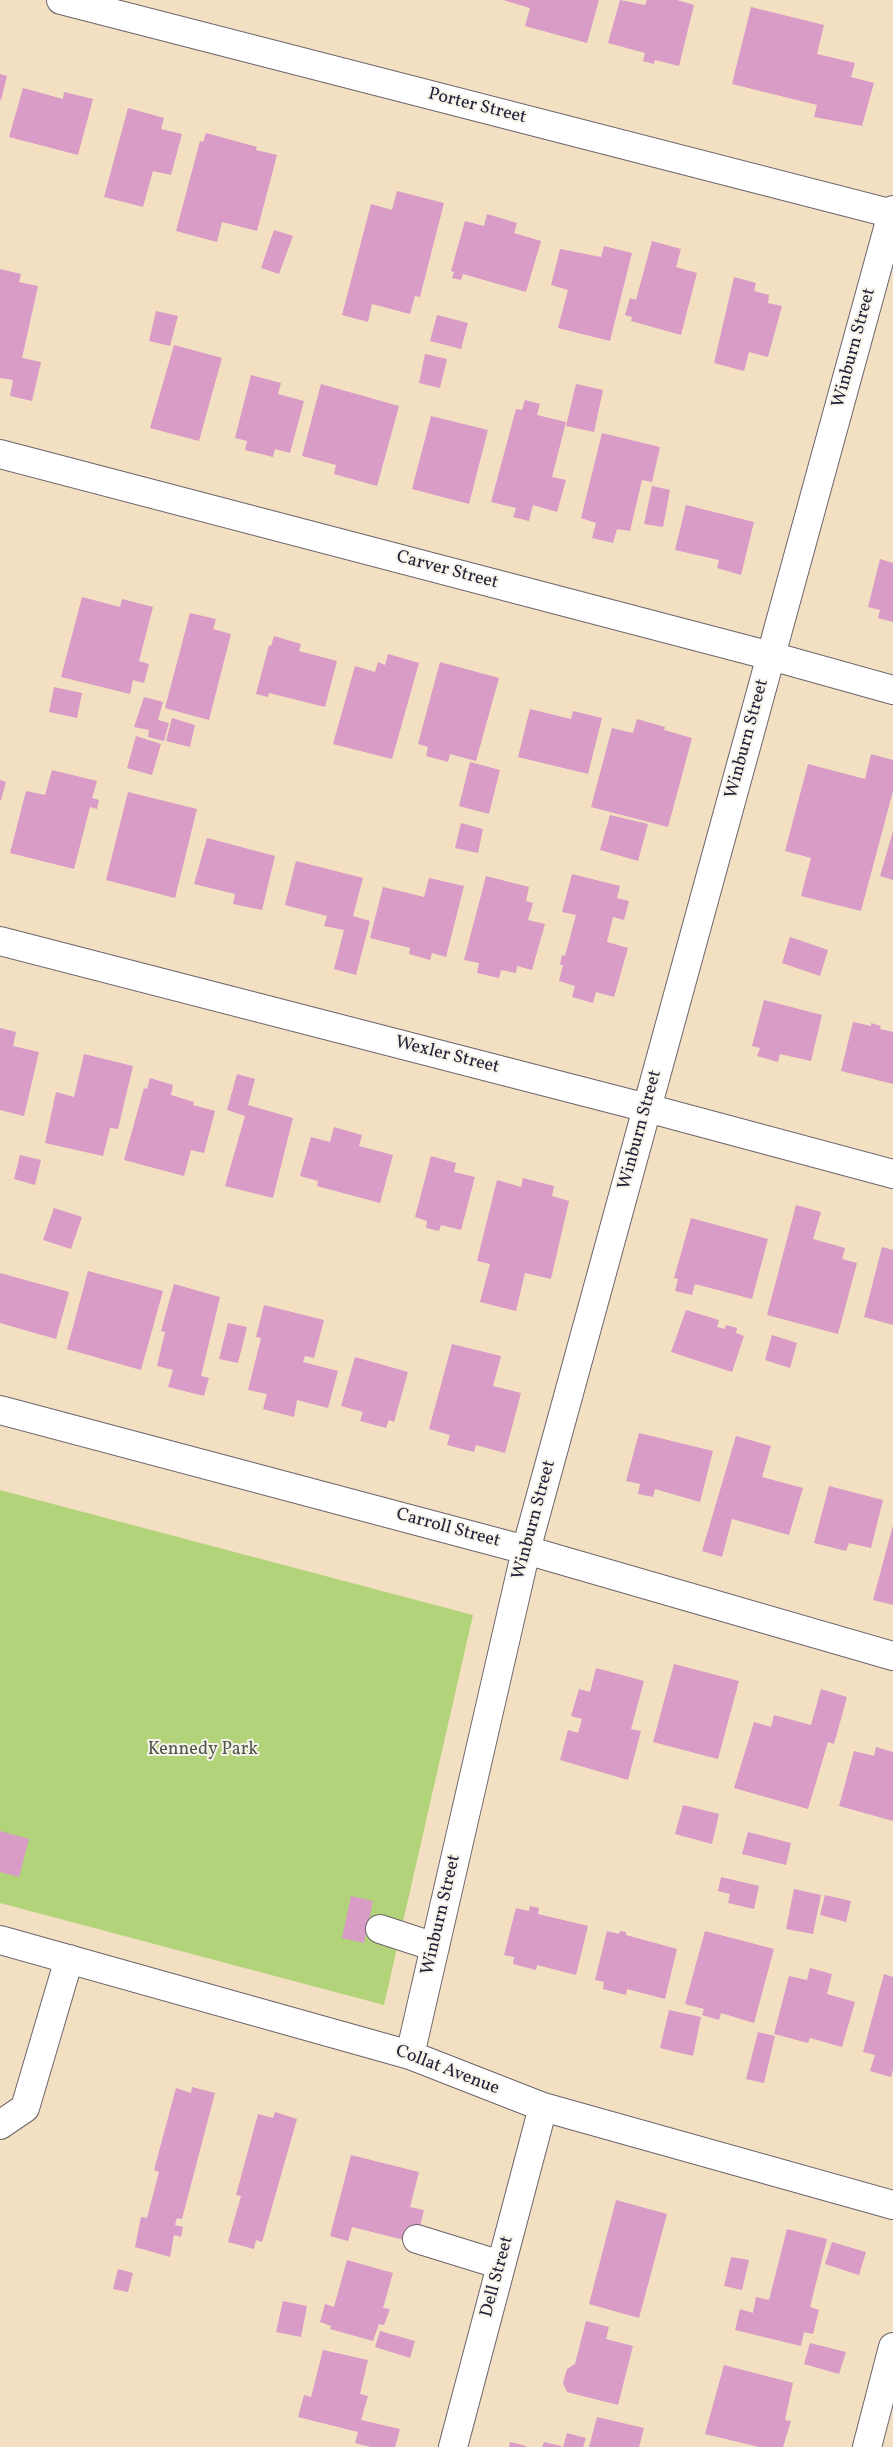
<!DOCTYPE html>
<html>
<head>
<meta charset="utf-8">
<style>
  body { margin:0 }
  canvas { display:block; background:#f3dfc2 }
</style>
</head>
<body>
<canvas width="893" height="2447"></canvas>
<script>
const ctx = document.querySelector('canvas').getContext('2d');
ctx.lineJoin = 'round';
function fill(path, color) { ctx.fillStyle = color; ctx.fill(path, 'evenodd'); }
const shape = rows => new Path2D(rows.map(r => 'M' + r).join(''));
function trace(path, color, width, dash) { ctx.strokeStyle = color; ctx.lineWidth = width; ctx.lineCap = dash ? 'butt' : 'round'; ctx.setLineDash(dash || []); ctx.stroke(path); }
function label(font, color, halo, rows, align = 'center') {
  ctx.font = font + ' Vollkorn,serif'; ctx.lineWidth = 4; ctx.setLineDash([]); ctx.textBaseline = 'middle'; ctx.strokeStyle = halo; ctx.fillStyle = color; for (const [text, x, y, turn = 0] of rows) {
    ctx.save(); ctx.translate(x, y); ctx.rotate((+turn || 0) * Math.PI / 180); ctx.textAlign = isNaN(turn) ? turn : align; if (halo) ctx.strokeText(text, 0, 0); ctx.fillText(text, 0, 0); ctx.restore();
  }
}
fill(shape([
  [0,1490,473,1615,384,2005,0,1903]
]), '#b3d37b');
fill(shape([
  [503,0,599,0,587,43,525,26,530,8],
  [620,0,645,5,647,0,677,0,694,5,679,66,655,60,654,64,643,61,645,53,608,43],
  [751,7,824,25,817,54,855,63,851,77,874,83,862,126,814,117,817,105,732,84],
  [0,74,7,76,1,100,0,100],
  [23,88,63,99,64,92,93,99,78,155,9,137],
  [128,108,164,118,161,129,182,134,171,175,153,171,143,207,104,197],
  [206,133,257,147,256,150,277,155,257,231,222,222,217,242,176,231,200,141,203,142],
  [397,191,444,203,420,297,415,296,410,314,372,304,368,322,342,315,371,204,392,210],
  [487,214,517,223,514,233,541,241,526,292,463,274,461,280,452,278,454,272,451,271,465,221,484,226],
  [274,230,293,236,279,274,261,268],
  [652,241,681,249,676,267,697,273,681,335,631,321,632,317,625,315,630,298,636,300],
  [604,246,632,253,610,341,558,328,568,290,551,285,560,249,601,257],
  [0,269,21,274,19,282,38,286,22,358,41,362,32,401,10,396,13,380,0,378],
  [734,277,756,283,754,291,769,295,768,303,782,306,768,357,749,352,744,371,714,363],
  [156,311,178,316,170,346,149,341],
  [437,315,468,323,461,349,430,341],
  [174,345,222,358,199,441,150,428],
  [425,354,447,359,440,388,419,383],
  [251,375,281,383,278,394,304,401,290,453,275,449,273,457,245,450,247,441,235,438],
  [321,384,399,406,377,486,334,474,336,465,302,456],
  [576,384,603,390,594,432,566,426],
  [525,400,540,404,537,415,566,422,552,477,566,480,557,512,533,505,529,521,513,517,516,508,491,502,516,409,522,410],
  [431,416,488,430,469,504,412,489],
  [602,433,660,447,652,482,642,480,630,531,617,529,613,543,592,538,596,523,581,518],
  [652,486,670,490,663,527,644,524],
  [686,505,754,522,741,575,717,568,719,560,675,550],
  [880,559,893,563,893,622,878,618,880,610,868,607],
  [82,597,120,607,122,599,153,607,139,661,149,664,144,683,133,680,130,694,61,677],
  [190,613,216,619,213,629,231,634,209,720,165,708],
  [274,636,301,644,299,651,337,661,325,707,269,693,268,697,256,694,269,645,271,646],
  [388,654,419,663,392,759,333,744,355,666,375,672,378,662,385,665],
  [440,662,499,678,476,761,450,754,448,762,426,756,428,747,418,744],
  [54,687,82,693,77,718,49,712],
  [144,697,163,702,158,720,169,723,164,741,148,737,149,730,134,727],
  [530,709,571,719,573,711,602,718,588,774,518,757],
  [172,718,195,725,190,747,166,741],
  [637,719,665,727,664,730,692,738,668,827,591,807,612,728,633,733],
  [136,736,161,744,152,775,127,768],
  [871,754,893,760,893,791,861,911,801,896,811,858,785,851,808,764,865,779],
  [470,762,500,770,489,814,459,806],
  [52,770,97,781,92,798,99,800,97,809,90,807,74,869,10,853,26,791,45,795],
  [0,780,6,782,1,800,0,800],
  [128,792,197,809,175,898,106,880],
  [610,815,648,824,638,861,600,850],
  [461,823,483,829,478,853,455,848],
  [893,831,893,880,880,876],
  [207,838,275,856,262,910,233,904,235,894,194,884],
  [296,861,363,878,353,916,370,921,356,975,334,969,344,930,324,926,327,916,285,905],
  [572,874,620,886,617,898,629,901,624,920,613,917,607,942,628,948,614,997,596,992,593,1003,572,997,575,986,559,981,563,965,560,965,562,955,565,956,576,915,562,912],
  [486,876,529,887,526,901,533,903,528,920,545,924,532,970,517,966,516,973,501,970,499,978,477,973,479,963,464,960],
  [429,878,464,886,446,957,432,953,430,960,409,954,410,948,370,938,383,887,424,897],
  [790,937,828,950,820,976,782,963],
  [764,1000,822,1015,811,1061,780,1054,778,1062,757,1056,760,1048,752,1046],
  [853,1022,871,1026,871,1023,881,1026,880,1029,893,1032,893,1084,841,1071],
  [0,1028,16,1032,13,1046,39,1052,24,1116,0,1110],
  [84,1054,133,1066,118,1129,110,1128,103,1156,45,1143,56,1092,74,1097],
  [237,1074,255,1079,248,1105,293,1118,273,1198,225,1186,245,1116,227,1110],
  [150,1078,173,1085,171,1095,194,1102,193,1105,215,1111,204,1153,191,1150,184,1176,124,1160,144,1088,147,1089],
  [334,1127,362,1135,359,1146,393,1155,380,1203,317,1186,318,1181,300,1176,311,1137,330,1142],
  [20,1155,41,1160,35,1185,14,1179],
  [431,1156,456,1163,454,1172,475,1177,461,1230,441,1225,439,1231,426,1228,427,1221,415,1217],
  [523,1178,554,1186,552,1196,569,1201,551,1279,525,1273,516,1311,480,1302,490,1264,477,1261,497,1180,521,1187],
  [796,1205,821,1212,813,1239,845,1248,842,1259,857,1263,838,1334,767,1315],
  [54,1208,82,1217,71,1249,43,1240],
  [691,1218,768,1239,752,1299,695,1284,692,1295,675,1291,678,1279,674,1278],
  [882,1247,893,1250,893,1325,864,1317],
  [88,1271,163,1291,141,1370,67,1349],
  [0,1273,69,1292,56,1339,0,1323],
  [174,1284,220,1297,201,1376,209,1378,204,1396,168,1387,173,1370,157,1366,165,1332,161,1331],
  [264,1305,324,1320,314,1358,305,1356,303,1362,338,1371,328,1408,297,1400,294,1417,263,1409,267,1394,248,1390,261,1338,256,1337],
  [686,1310,719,1320,717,1327,725,1329,726,1325,737,1328,736,1333,744,1336,732,1372,671,1352],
  [228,1323,247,1327,238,1363,219,1359],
  [772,1335,797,1343,790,1368,765,1360],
  [452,1344,501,1356,493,1386,521,1393,505,1453,476,1445,474,1452,447,1445,450,1435,429,1429],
  [355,1357,408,1372,394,1422,389,1420,386,1428,360,1421,363,1412,341,1406],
  [639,1433,713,1451,700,1502,655,1489,653,1497,638,1494,640,1484,626,1481],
  [736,1436,771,1446,762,1477,803,1488,789,1535,732,1519,722,1557,702,1551],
  [829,1486,883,1500,871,1548,849,1543,846,1551,814,1543],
  [893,1525,893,1605,873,1600],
  [674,1664,739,1681,718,1759,653,1742],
  [596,1668,644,1681,631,1729,641,1731,628,1780,560,1760,568,1730,578,1733,582,1719,571,1716,579,1689,590,1692],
  [821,1689,847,1697,834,1744,828,1742,808,1809,734,1788,754,1722,771,1727,774,1715,811,1725],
  [876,1747,893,1752,893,1821,839,1806,854,1751,874,1756],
  [683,1805,719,1814,712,1844,675,1834],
  [0,1831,29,1839,19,1877,0,1872],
  [748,1832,791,1843,786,1865,742,1854],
  [721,1877,759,1886,754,1909,728,1903,730,1894,718,1891],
  [794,1889,821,1895,813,1934,786,1929],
  [825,1895,851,1901,846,1922,820,1915],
  [351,1896,373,1901,364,1943,342,1938],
  [530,1906,539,1908,538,1914,588,1926,576,1975,537,1965,536,1970,513,1964,514,1957,504,1955,516,1908,529,1911],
  [607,1931,619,1934,620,1931,626,1932,626,1935,677,1949,665,1999,627,1989,626,1995,603,1989,604,1982,595,1980],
  [705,1931,774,1949,754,2023,721,2013,719,2020,702,2015,704,2009,685,2004],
  [810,1968,832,1974,827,1994,855,2002,842,2047,810,2038,808,2043,774,2034,789,1976,807,1980],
  [884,1974,893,1977,893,2069,891,2077,870,2071,875,2055,863,2052],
  [669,2010,701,2017,693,2056,660,2048],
  [758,2032,775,2036,764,2083,746,2079],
  [192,2087,215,2093,182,2219,177,2218,175,2225,183,2227,181,2237,174,2235,170,2257,135,2247,141,2217,147,2218,159,2172,154,2170,176,2088,191,2093],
  [275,2112,297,2119,262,2242,256,2240,254,2249,228,2242,241,2196,236,2195,258,2114,273,2118],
  [351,2155,419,2172,410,2207,424,2210,416,2243,352,2227,348,2241,330,2236],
  [616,2200,667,2214,639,2318,589,2304],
  [787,2229,827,2239,810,2307,819,2310,813,2334,804,2332,801,2346,735,2330,740,2309,753,2313,756,2297,769,2300],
  [832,2242,866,2252,859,2275,825,2264],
  [731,2257,749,2260,742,2290,724,2286],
  [347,2260,393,2273,383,2308,390,2309,384,2325,379,2324,373,2341,330,2329,331,2326,320,2322,325,2304,334,2307],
  [118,2269,133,2273,128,2292,113,2289],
  [283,2301,307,2306,301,2337,276,2332],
  [586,2321,609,2327,606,2339,633,2346,618,2405,567,2392,563,2383,567,2369,575,2364],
  [380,2331,415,2341,410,2358,375,2347],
  [810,2343,846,2352,839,2374,804,2364],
  [323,2350,368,2360,360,2394,368,2396,361,2420,400,2429,395,2447,371,2447,355,2443,358,2432,298,2417,304,2395,311,2397],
  [724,2365,793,2383,785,2420,791,2421,783,2447,759,2447,705,2434],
  [597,2417,644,2428,639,2447,589,2447],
  [567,2433,586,2438,583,2447,563,2447],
  [510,2442,526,2446,526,2447,509,2447],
  [544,2442,561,2446,561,2447,542,2447]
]), '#d99cc6');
const minor = shape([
  [61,0,893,214],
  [0,454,771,656,893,690],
  [0,941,647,1108,893,1174],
  [0,1410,526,1550,893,1656],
  [380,1929,435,1947],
  [0,1940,410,2055,543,2107,893,2205],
  [410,2055,526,1550,893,210],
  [0,2125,25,2108,69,1959],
  [417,2239,501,2265],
  [453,2447,543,2107],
  [867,2447,893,2347]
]);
trace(minor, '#6b646a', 30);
trace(minor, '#fff', 28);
label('18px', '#22223b', '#f7f3e8', [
  ["Porter Street",477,107,14],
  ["Winburn Street",855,348,-75],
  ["Carver Street",447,571,15],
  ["Winburn Street",748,739,-75],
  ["Wexler Street",447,1056,14],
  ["Winburn Street",641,1130,-75],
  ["Winburn Street",535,1520,-75],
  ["Carroll Street",448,1529,15],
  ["Winburn Street",442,1915,-77],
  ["Collat Avenue",447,2071,21],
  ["Dell Street",498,2277,-75]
]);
label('18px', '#4e574e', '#f7f3e8', [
  ["Kennedy Park",203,1751]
]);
</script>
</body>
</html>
